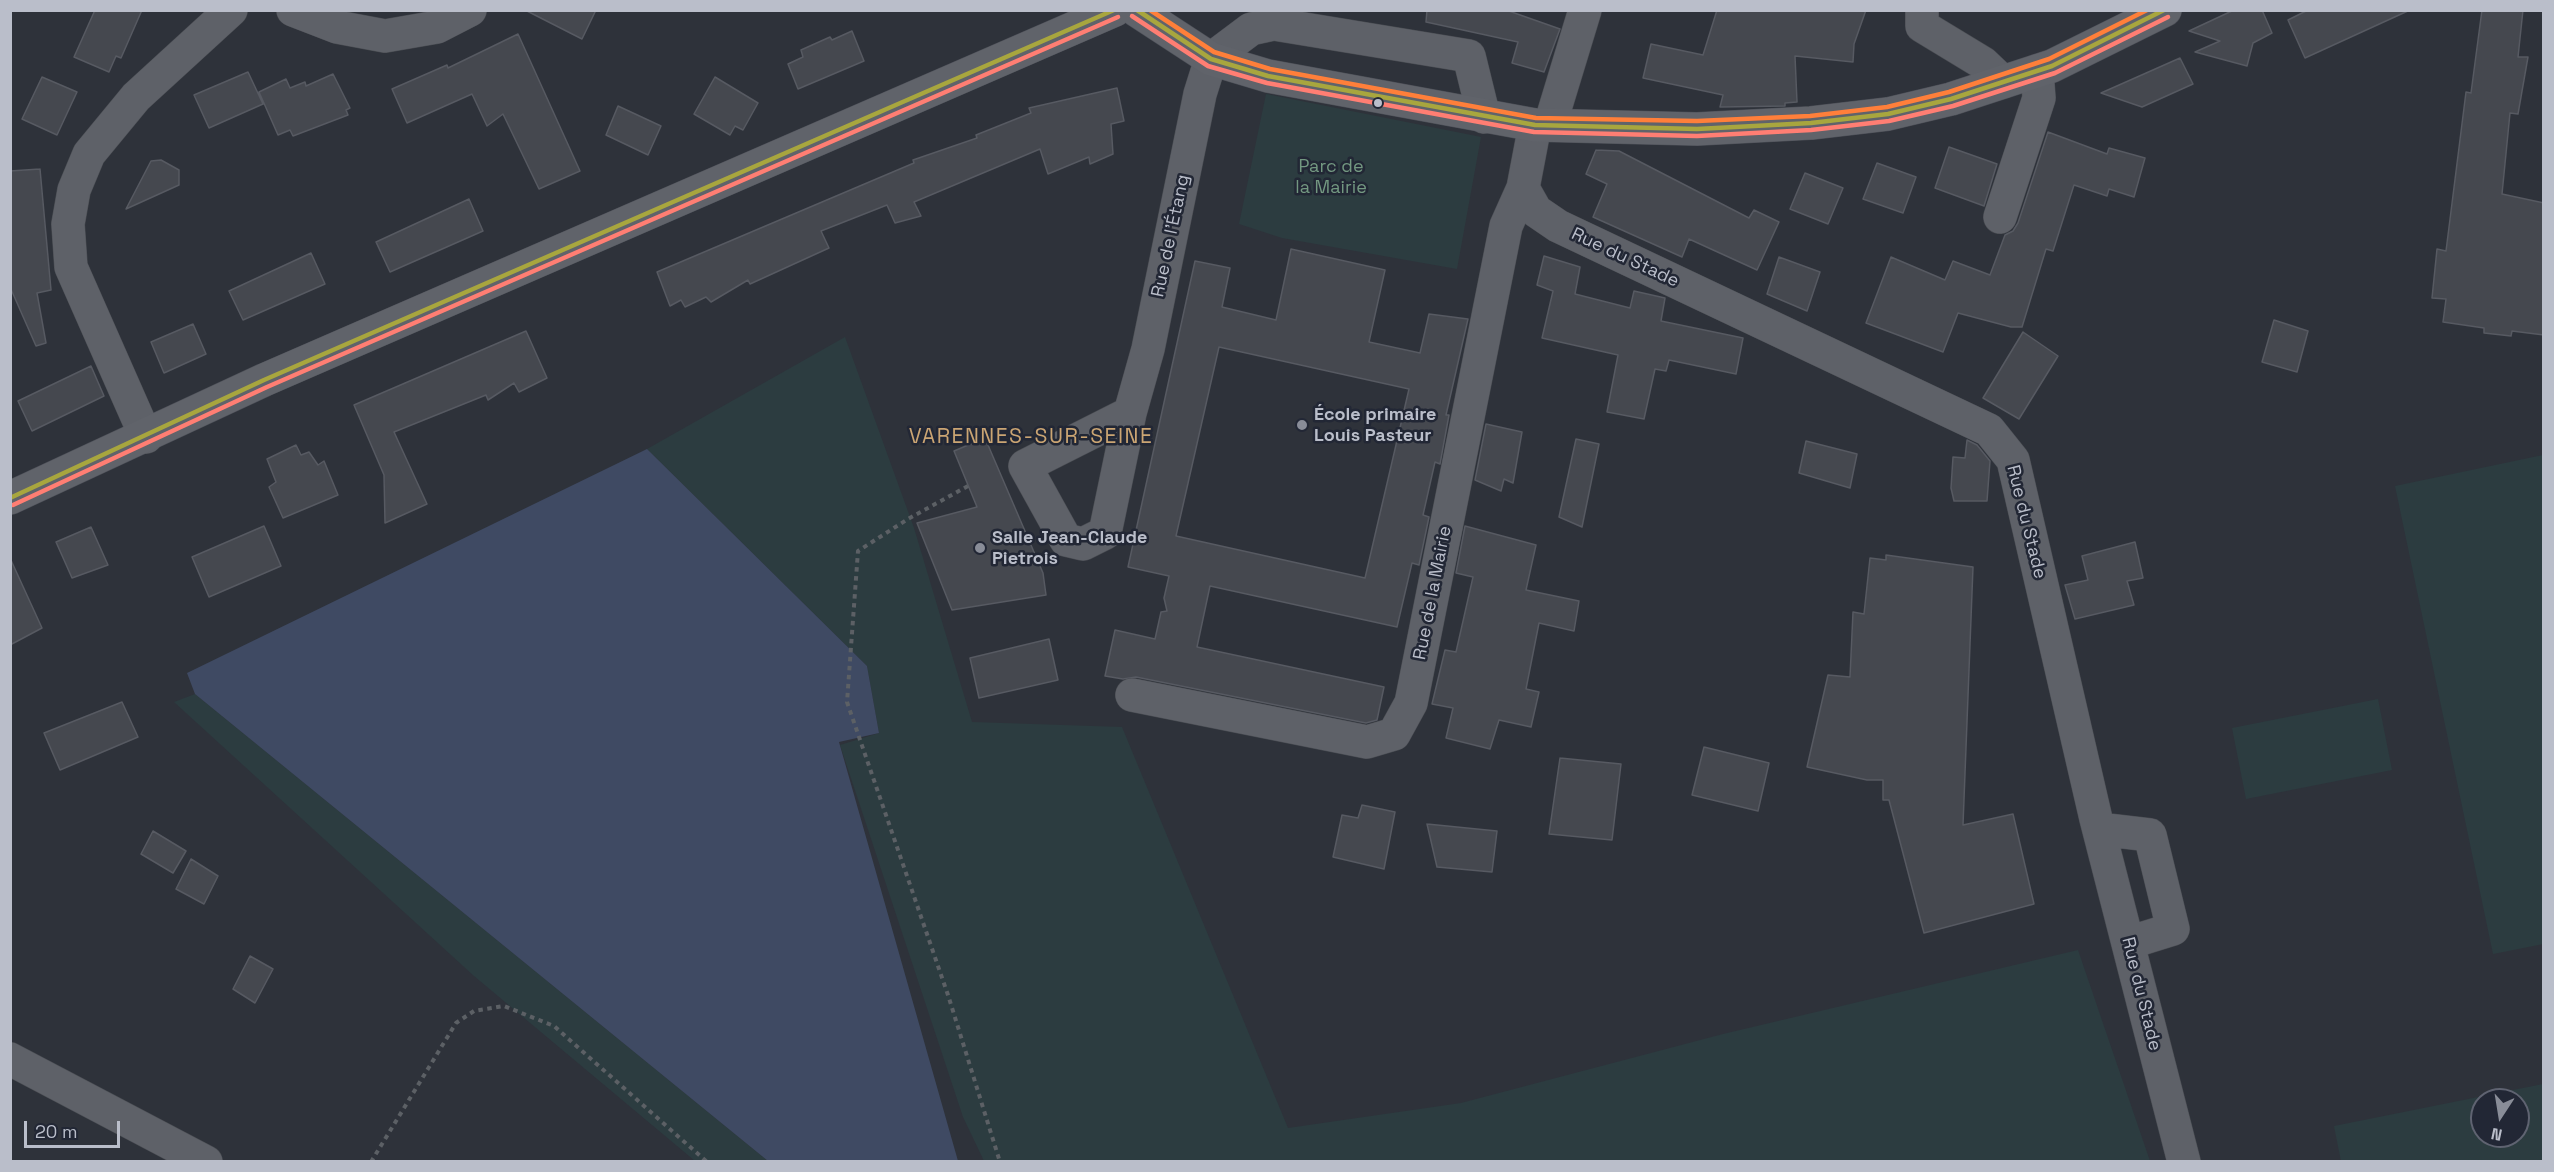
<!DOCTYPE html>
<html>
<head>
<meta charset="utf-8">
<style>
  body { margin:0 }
  #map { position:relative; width:2554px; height:1172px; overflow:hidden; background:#2e323a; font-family:"Space Grotesk",sans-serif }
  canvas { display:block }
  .frame { position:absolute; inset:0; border:12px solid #babeca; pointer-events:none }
  .north { position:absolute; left:2470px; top:1088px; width:60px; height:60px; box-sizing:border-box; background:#222735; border:2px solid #5f6371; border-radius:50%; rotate:192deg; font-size:16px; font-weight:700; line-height:24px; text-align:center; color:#babeca }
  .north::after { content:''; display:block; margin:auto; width:21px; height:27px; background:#898d98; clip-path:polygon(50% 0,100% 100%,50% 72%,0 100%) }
  .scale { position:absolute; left:24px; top:1121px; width:96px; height:27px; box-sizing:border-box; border:3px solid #babeca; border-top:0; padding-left:8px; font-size:18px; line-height:21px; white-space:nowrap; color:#babeca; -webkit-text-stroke:4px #222735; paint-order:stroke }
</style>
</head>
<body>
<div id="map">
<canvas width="2554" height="1172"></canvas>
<div class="frame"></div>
<div class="north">N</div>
<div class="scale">20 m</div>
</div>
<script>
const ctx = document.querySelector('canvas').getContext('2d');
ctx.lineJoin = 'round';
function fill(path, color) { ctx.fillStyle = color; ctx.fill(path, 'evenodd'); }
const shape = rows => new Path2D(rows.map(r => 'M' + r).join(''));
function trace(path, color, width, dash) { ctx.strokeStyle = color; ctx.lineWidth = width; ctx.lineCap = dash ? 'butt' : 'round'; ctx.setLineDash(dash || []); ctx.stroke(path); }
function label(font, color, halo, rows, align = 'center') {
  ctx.font = font + ' "Space Grotesk",sans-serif'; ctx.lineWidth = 5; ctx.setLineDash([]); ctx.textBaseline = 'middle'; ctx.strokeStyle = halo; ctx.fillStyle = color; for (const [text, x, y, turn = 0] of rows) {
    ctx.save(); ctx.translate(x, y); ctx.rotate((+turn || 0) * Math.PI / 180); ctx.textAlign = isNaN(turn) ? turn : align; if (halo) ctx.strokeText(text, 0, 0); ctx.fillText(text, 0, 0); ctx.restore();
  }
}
fill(shape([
  [1266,94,1481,137,1457,269,1282,238,1239,224],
  [845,337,914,528,972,722,1122,727,1288,1128,1461,1103,1723,1034,2078,950,2150,1161,984,1161,963,1117,840,745,879,733,867,666,647,449],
  [2543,455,2543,944,2493,954,2395,486],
  [195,694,768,1161,695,1161,474,976,174,702],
  [2378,699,2392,770,2246,799,2232,728],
  [2543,1084,2543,1161,2341,1161,2334,1126],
  [2482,1100,2518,1100,2518,1136,2482,1136]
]), '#2c3c40');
fill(shape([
  [647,449,867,666,879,733,839,742,958,1161,768,1161,195,694,187,673]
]), '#3f4a63');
const building = shape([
  [95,10,142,10,121,58,116,56,109,72,74,57,95,10],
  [525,10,596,10,582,39,525,10],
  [1427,10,1506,10,1560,29,1544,72,1512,63,1518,42,1426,22,1427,10],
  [1717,10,1866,10,1854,44,1853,62,1795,56,1797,102,1785,103,1785,106,1720,107,1723,95,1643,78,1651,44,1703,55,1717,10],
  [2234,10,2262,10,2272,33,2253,43,2247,66,2195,52,2220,41,2189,31,2234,10],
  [2308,10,2410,10,2305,58,2288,20,2308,10],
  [2482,10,2523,10,2518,57,2528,57,2518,114,2510,113,2502,194,2544,203,2544,335,2512,331,2511,336,2484,333,2484,328,2443,322,2446,299,2432,298,2437,249,2446,251,2466,92,2471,93,2482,10],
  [852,31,864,61,798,89,788,64,803,57,801,50,830,37,832,40,852,31],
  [518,34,580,171,539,189,503,114,487,126,472,94,407,123,392,89,447,65,448,68,518,34],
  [2180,58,2193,84,2142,107,2101,93,2180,58],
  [248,72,263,104,209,128,194,95,248,72],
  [333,74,350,108,346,110,348,115,293,136,290,130,278,135,259,92,286,79,290,88,305,82,306,86,333,74],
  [42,77,77,92,57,135,22,119,42,77],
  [715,77,758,103,743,130,735,126,730,135,694,114,715,77],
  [1117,88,1124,121,1111,124,1113,154,1090,164,1089,157,1048,174,1040,149,914,202,921,216,895,223,887,205,821,231,829,248,750,284,748,280,711,302,706,297,685,307,681,300,670,306,657,272,914,163,913,160,977,138,976,135,1031,113,1029,108,1117,88],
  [618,106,661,126,648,155,606,135,618,106],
  [2048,132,2107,154,2109,148,2145,158,2134,197,2109,189,2107,196,2074,185,2053,251,2046,249,2022,327,2011,327,1958,313,1943,352,1866,323,1891,257,1945,280,1953,261,1990,275,2005,235,2013,231,2018,223,2048,132],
  [1949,147,1997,164,1984,206,1935,188,1949,147],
  [1596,150,1619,151,1749,218,1754,210,1779,222,1757,270,1689,239,1682,257,1593,217,1607,184,1586,174,1596,150],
  [161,160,179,170,179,185,126,209,151,161,161,160],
  [1877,163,1916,177,1903,213,1863,199,1877,163],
  [40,169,51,290,37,293,46,343,36,346,10,287,10,171,40,169],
  [1805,173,1843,188,1828,224,1790,209,1805,173],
  [469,199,483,231,390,272,376,242,469,199],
  [1291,249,1385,270,1369,342,1420,353,1429,314,1468,319,1446,415,1449,415,1440,464,1435,462,1423,515,1429,517,1419,565,1412,563,1397,627,1210,586,1197,647,1384,687,1377,720,1366,723,1136,677,1123,679,1105,676,1115,630,1155,639,1161,612,1167,611,1164,598,1169,576,1128,567,1195,261,1230,268,1222,307,1276,320,1291,249],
  [1219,347,1409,389,1365,578,1176,536,1219,347],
  [311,253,325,284,243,320,229,291,311,253],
  [1544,256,1580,267,1575,294,1630,308,1634,291,1665,298,1661,321,1743,338,1736,374,1669,360,1666,371,1655,369,1644,419,1607,412,1618,355,1542,338,1553,291,1537,285,1544,256],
  [1779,257,1820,272,1807,311,1767,294,1779,257],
  [2274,320,2308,331,2297,372,2262,362,2274,320],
  [193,324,206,354,164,373,151,342,193,324],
  [526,331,547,378,519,392,514,383,488,400,486,395,394,432,427,504,385,523,384,475,354,405,526,331],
  [2023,332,2058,356,2019,419,1983,398,2023,332],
  [91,366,104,396,32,431,18,401,91,366],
  [1486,424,1522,432,1513,483,1504,479,1501,491,1475,480,1486,424],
  [985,438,1043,573,1046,595,952,610,917,523,977,507,954,451,985,438],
  [1576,439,1599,444,1582,527,1559,517,1576,439],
  [1967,440,1977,445,1990,461,1987,501,1954,501,1951,488,1953,457,1965,458,1967,440],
  [1806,441,1857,454,1850,488,1799,473,1806,441],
  [296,445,301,455,309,452,318,465,324,461,338,495,283,518,269,487,276,482,267,459,296,445],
  [264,526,281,566,209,597,192,557,264,526],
  [1465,526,1536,545,1526,590,1579,601,1574,631,1539,623,1526,689,1539,692,1531,727,1499,720,1490,749,1446,738,1453,708,1432,704,1445,650,1456,652,1473,577,1456,573,1465,526],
  [91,527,108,565,72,578,56,542,91,527],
  [2135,542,2143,578,2127,581,2134,605,2075,619,2065,585,2088,580,2082,556,2135,542],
  [1886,555,1973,567,1963,825,2013,814,2034,904,1924,933,1889,800,1883,800,1883,780,1867,780,1807,767,1828,675,1850,677,1853,612,1864,614,1870,558,1886,560,1886,555],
  [10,558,42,628,10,645,10,558],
  [1049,639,1058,680,979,698,970,658,1049,639],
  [122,702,138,737,60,770,44,733,122,702],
  [1704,747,1769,763,1758,811,1692,795,1704,747],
  [1560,758,1621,764,1612,840,1549,834,1560,758],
  [1362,805,1395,812,1384,869,1333,857,1342,815,1358,818,1362,805],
  [1427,824,1497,831,1492,872,1437,867,1427,824],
  [153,831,186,851,173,873,141,854,153,831],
  [191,859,218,876,204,904,176,889,191,859],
  [250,956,273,969,255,1003,233,989,250,956]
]);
fill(building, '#45484f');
trace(building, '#575a62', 1.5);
const minor = shape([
  [293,10,337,27,385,36,437,27,470,10],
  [1922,10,1922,26,1983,63,2003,82],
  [1535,125,1523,188,1536,211,1558,226,1989,430,2013,460,2096,819,2184,1162],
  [1550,125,1585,10],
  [2000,217,2039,98,2037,71],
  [1130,413,1025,466,1066,540,1083,544,1105,533,1130,413,1148,349,1200,94,1211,59,1251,29,1274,24,1469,56,1484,117],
  [146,437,71,267,68,224,74,190,89,154,136,97,231,10],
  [1132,695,1367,742,1394,734,1411,703,1506,226,1523,188],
  [2099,829,2150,835,2173,929,2128,943],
  [10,1059,206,1162]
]);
const major = shape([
  [1136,10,1211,59,1268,76,1535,125,1697,129,1811,123,1888,114,1951,99,2052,66,2165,10],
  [10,498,264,380,1115,10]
]);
trace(minor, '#4a4d53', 34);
trace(major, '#4c4f57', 34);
trace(shape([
  [968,486,908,519,858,551,847,702,948,995,1000,1162],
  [371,1162,456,1023,474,1011,504,1006,554,1026,707,1162]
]), '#5c6065', 4, [4.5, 4.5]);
trace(minor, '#5e6168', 33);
trace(major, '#60636a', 33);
trace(shape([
  [1137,10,1211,59,1268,76,1535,125,1697,129,1811,123,1888,114,1951,99,2052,66,2164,10],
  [10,498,264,380,1114,10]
]), '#a8a63e', 4.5);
trace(shape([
  [1132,16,1208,66,1267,83,1534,132,1697,136,1811,130,1889,121,1953,106,2055,73,2168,17],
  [13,505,267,387,1118,17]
]), '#ff7e73', 4.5);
trace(shape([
  [1150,10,1214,52,1270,69,1536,118,1697,121,1810,116,1887,107,1949,92,2049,59,2147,10]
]), '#ff7f3a', 4.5);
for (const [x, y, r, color] of [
  [1378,103,5,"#babeca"],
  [1302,425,6,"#898d98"],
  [980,548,6,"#898d98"]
]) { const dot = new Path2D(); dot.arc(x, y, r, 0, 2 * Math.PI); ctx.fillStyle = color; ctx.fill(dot); trace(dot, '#222735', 2); }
label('18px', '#739881', '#222735', [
  ["Parc de",1331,167],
  ["la Mairie",1331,188]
]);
label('18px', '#babeca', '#222735', [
  ["Rue de l'Étang",1171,236,-78],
  ["Rue du Stade",1625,258,25],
  ["Rue du Stade",2026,522,76],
  ["Rue de la Mairie",1433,593,-79],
  ["Rue du Stade",2141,994,76]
]);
label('bold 18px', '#babeca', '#222735', [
  ["École primaire",1314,415],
  ["Louis Pasteur",1314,436],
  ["Salle Jean-Claude",992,538],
  ["Pietrois",992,559]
], 'left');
ctx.letterSpacing = '1.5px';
label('21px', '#cba573', '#222735', [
  ["VARENNES-SUR-SEINE",1031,437]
]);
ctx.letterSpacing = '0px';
</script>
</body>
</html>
